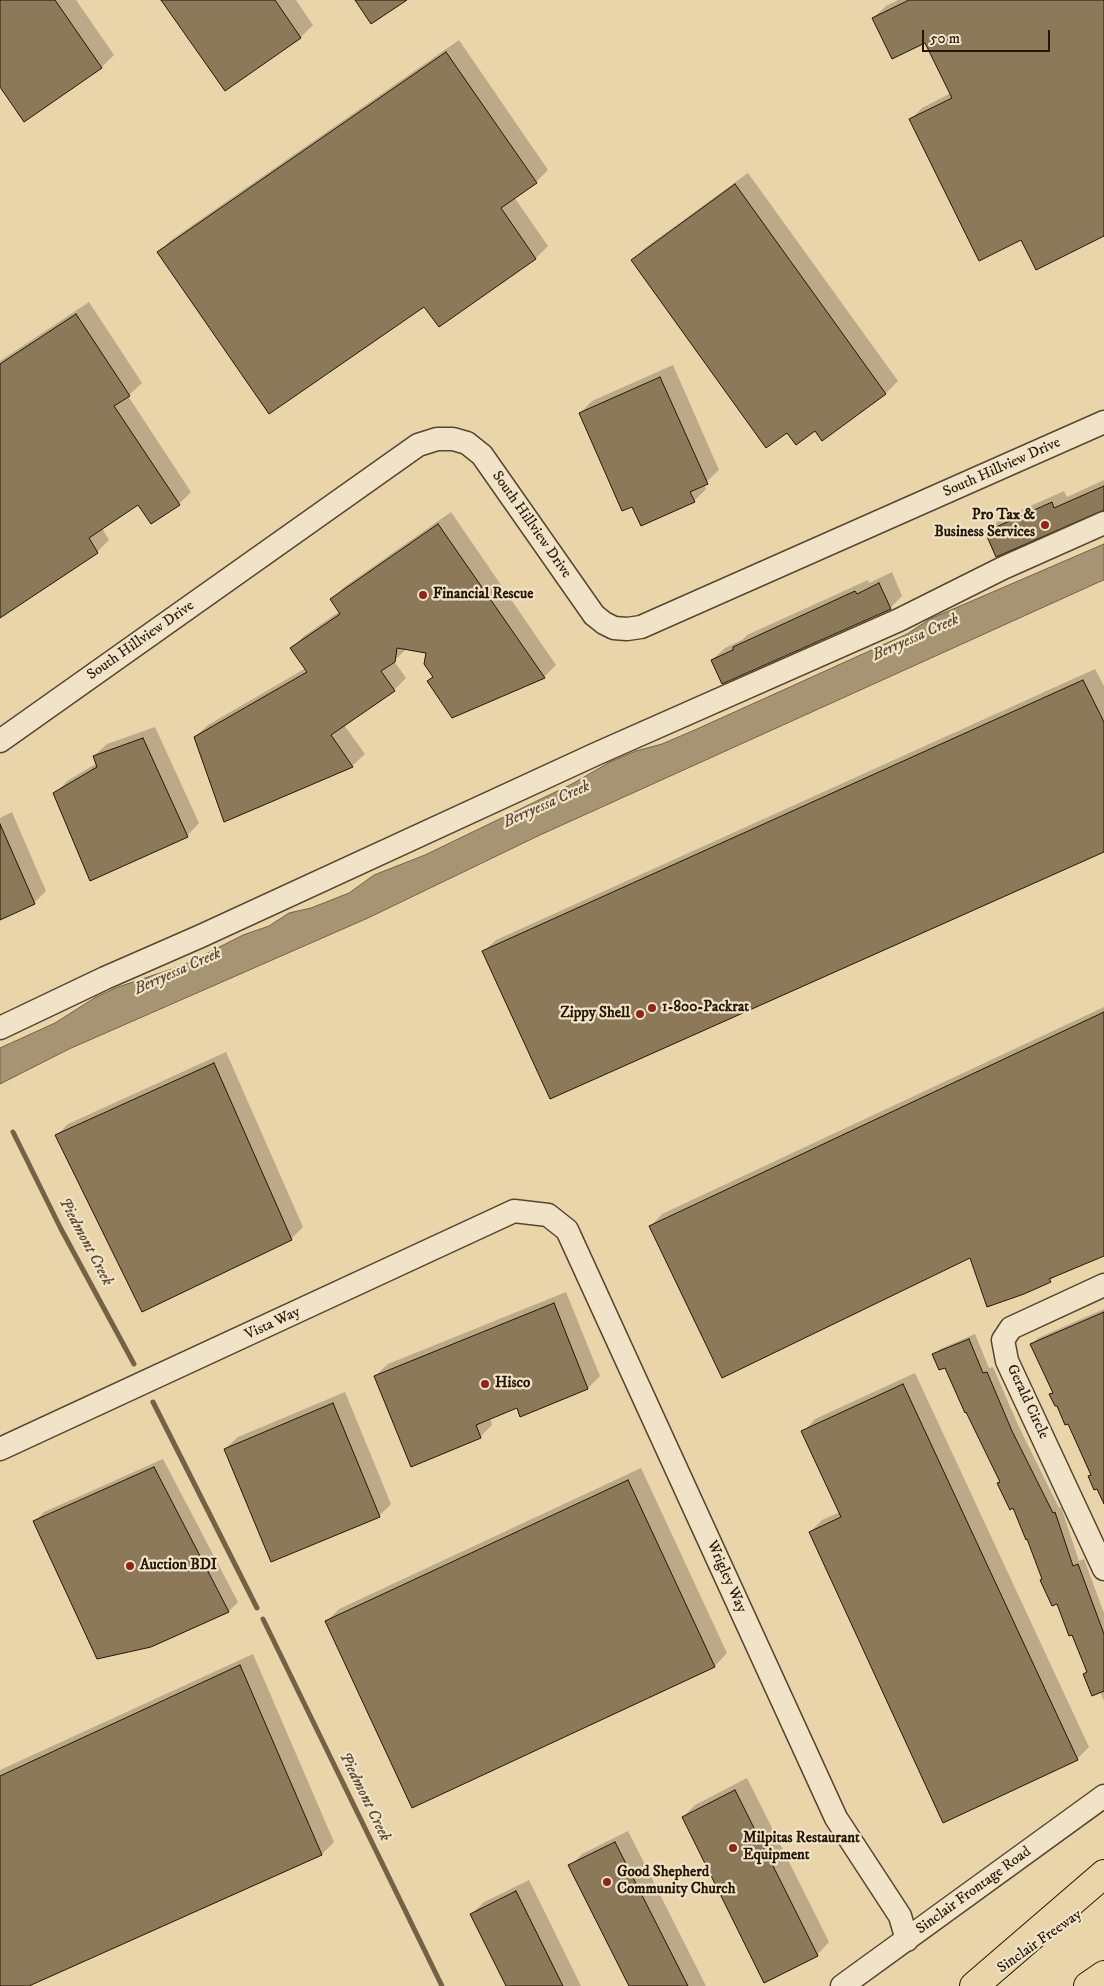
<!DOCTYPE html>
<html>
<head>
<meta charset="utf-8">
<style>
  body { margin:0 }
  #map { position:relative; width:1104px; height:1986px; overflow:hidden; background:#ead4aa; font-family:"IM FELL DW Pica",serif }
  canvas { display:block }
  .scale { position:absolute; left:922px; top:30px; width:128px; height:22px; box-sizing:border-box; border:2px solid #241704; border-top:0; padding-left:6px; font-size:15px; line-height:18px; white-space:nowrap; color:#241704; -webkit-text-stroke:4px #f1e3c8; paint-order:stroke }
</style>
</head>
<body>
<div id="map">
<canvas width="1104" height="1986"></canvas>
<div class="scale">50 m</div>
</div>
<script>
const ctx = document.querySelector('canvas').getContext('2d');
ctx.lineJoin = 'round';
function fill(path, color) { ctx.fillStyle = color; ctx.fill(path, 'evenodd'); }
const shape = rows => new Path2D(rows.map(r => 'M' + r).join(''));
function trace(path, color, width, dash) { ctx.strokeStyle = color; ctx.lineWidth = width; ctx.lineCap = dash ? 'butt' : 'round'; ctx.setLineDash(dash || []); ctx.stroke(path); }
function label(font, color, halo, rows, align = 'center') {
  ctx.font = font + ' "IM FELL DW Pica",serif'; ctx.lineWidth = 4.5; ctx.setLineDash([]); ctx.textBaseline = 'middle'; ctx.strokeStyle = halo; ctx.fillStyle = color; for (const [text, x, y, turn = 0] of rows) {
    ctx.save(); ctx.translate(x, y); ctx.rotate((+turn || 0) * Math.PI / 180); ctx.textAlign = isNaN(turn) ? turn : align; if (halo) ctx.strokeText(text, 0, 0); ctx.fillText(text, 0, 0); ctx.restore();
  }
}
const water = shape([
  [1104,544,1104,580,1099,582,540,835,368,918,69,1049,0,1084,0,1048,55,1023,96,997,118,987,184,965,243,935,269,926,289,913,311,908,349,893,374,875,425,855,572,784,610,762,636,751,662,744,697,729,907,634,930,619,1104,544]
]);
fill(water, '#a79472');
trace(water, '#736246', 1);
fill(shape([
  [0,0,76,0,114,55,102,67,25,121,0,85],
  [163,0,296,0,313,25,301,37,225,90],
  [898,0,1104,0,1104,234,1022,238,910,120,922,108,951,93,926,41,873,18,886,6],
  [459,40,548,170,536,182,514,197,548,246,536,258,439,326,425,305,159,252,171,240],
  [748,173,898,381,886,393,822,439,815,429,787,431,633,260,645,248],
  [89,302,142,383,128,396,191,492,179,504,139,503,102,528,109,540,97,552,0,616,0,361],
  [673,365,719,470,704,484,706,489,694,501,633,505,580,413,592,401],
  [1104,480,1104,509,987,532,999,520,1064,491,1067,497],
  [451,512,556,665,544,677,428,681,434,676,427,652,407,648,394,661,406,678,394,690,344,725,365,754,352,766,225,820,195,737,208,725,306,668,292,648,304,636,340,611,332,599,344,587],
  [892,572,902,596,890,608,712,660,725,648,742,640,747,635,868,580,869,583],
  [1095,669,1104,686,1104,851,483,952,496,940],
  [155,727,199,823,187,836,55,794,67,781,97,763,94,756,107,744],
  [12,812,46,891,34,903,0,919,0,818],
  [1104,1007,1104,1254,1056,1275,1050,1281,971,1257,651,1226,662,1214],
  [226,1052,303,1227,291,1239,56,1136,68,1124],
  [566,1292,600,1376,588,1388,518,1407,490,1418,492,1425,480,1437,375,1376,388,1364],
  [1104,1309,1104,1503,1097,1487,1089,1476,1092,1474,1068,1423,1065,1424,1051,1394,1054,1392,1032,1344,1038,1338],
  [975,1334,989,1368,993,1367,1018,1425,1059,1508,1061,1507,1079,1561,1084,1559,1104,1613,1104,1701,1100,1691,1085,1674,1088,1671,1073,1634,1058,1602,1043,1579,1014,1507,999,1483,1001,1481,946,1366,934,1355,940,1349],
  [915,1373,1089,1747,1077,1759,810,1532,822,1520,840,1512,803,1432,815,1419],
  [345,1392,391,1504,379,1516,225,1449,238,1437],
  [163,1459,238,1602,229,1611,150,1646,35,1521,44,1512],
  [641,1468,727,1653,715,1666,413,1806,327,1621,339,1609],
  [253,1654,334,1842,322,1854,26,1986,0,1986,0,1770],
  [747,1778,829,1942,817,1955,683,1817,695,1805],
  [628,1831,706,1986,631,1986,570,1866,582,1854],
  [529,1880,581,1986,508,1986,472,1914,484,1902]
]), '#0003');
trace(shape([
  [13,1132,61,1229,134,1364],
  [153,1402,257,1608],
  [263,1619,442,1986]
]), '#736246', 5);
const building = shape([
  [0,0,55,0,102,68,24,122,0,87,0,0],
  [161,0,275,0,301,38,225,91,161,0],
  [355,0,407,0,371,24,355,0],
  [909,0,1104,0,1104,236,1036,270,1021,240,979,261,909,119,952,98,925,43,892,59,872,18,909,0],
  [446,52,537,183,501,208,536,259,439,327,424,307,269,414,157,252,446,52],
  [735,184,886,394,822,441,815,431,796,445,787,433,766,448,631,260,735,184],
  [76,314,130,396,114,406,180,505,151,524,138,505,89,538,98,553,0,618,0,364,76,314],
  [660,377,708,484,690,492,695,502,641,526,632,507,622,511,579,413,660,377],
  [1104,486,1104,510,996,557,985,532,1052,502,1054,508,1104,486],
  [438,524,545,678,452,718,427,681,433,677,424,664,426,653,397,648,395,662,381,671,395,691,331,735,353,767,224,822,194,737,307,672,290,648,340,614,330,599,438,524],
  [879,583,891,609,722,684,711,660,733,650,733,647,855,591,857,594,879,583],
  [1083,680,1104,722,1104,852,550,1099,482,951,1083,680],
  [143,738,188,837,90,881,53,793,97,767,93,756,143,738],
  [0,824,35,904,0,920,0,824],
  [1104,1012,1104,1256,1049,1279,1051,1282,1024,1294,987,1307,970,1258,722,1378,649,1226,1104,1012],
  [214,1063,292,1240,142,1312,55,1135,214,1063],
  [554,1303,588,1389,520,1417,517,1408,476,1425,481,1438,411,1467,374,1376,554,1303],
  [1104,1312,1104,1504,1097,1489,1094,1490,1088,1476,1091,1475,1068,1424,1065,1425,1057,1406,1055,1406,1049,1394,1053,1393,1030,1344,1104,1312],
  [969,1339,983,1373,987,1372,1012,1431,1053,1513,1055,1512,1073,1566,1078,1564,1104,1634,1104,1691,1092,1696,1083,1674,1087,1672,1072,1635,1069,1636,1057,1604,1052,1606,1040,1580,1042,1579,1027,1539,1026,1540,1013,1508,1010,1510,997,1483,1000,1482,966,1412,965,1413,945,1368,939,1370,932,1354,969,1339],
  [903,1384,1078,1760,943,1823,809,1532,841,1517,801,1431,903,1384],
  [333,1403,380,1517,271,1562,224,1449,333,1403],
  [154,1467,229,1612,151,1647,97,1659,33,1521,154,1467],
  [628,1480,715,1667,412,1808,325,1621,628,1480],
  [240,1665,322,1855,29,1986,0,1986,0,1776,240,1665],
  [735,1790,818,1956,764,1983,682,1817,735,1790],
  [615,1842,688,1986,629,1986,568,1865,615,1842],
  [516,1891,563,1986,506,1986,470,1914,516,1891]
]);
fill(building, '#8b795a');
trace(building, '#241704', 1);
const minor = shape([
  [0,741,418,445,437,439,453,439,467,443,482,455,594,615,604,623,614,628,627,629,641,627,1104,422],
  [0,1028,105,978,201,936,596,754,899,620,1003,568,1104,523],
  [1104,1285,1011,1328,1003,1340,1007,1361,1104,1569],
  [0,1449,514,1211,548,1215,567,1230,836,1818,900,1916,907,1940],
  [842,1986,1104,1796]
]);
const highway = shape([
  [974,1986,1104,1874],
  [1088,1986,1104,1975]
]);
trace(minor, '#56462e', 25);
trace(highway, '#241704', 30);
trace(minor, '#f1e3c8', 22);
trace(highway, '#ead4aa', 28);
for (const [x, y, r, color] of [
  [1045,525,5,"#8f2418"],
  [423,595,5,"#8f2418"],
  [652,1008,5,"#8f2418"],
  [640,1014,5,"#8f2418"],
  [485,1384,5,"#8f2418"],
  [130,1566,5,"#8f2418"],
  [733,1848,5,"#8f2418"],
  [607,1882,5,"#8f2418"]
]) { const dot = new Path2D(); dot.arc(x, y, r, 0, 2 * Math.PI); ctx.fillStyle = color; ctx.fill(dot); trace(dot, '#f1e3c8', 2); }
label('15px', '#241704', '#f1e3c8', [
  ["South Hillview Drive",1002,468,-24],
  ["South Hillview Drive",531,525,55],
  ["South Hillview Drive",141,641,-35],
  ["Vista Way",273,1324,-25],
  ["Gerald Circle",1027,1402,65],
  ["Wrigley Way",726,1577,66],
  ["Sinclair Frontage Road",974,1891,-36],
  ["Sinclair Freeway",1040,1942,-35]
]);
label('bold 15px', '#241704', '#f1e3c8', [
  ["Pro Tax &",1035,516,"right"],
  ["Business Services",1035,533,"right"],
  ["Financial Rescue",433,595],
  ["1-800-Packrat",662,1008],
  ["Zippy Shell",630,1014,"right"],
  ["Hisco",495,1384],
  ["Auction BDI",140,1566],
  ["Milpitas Restaurant",743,1839],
  ["Equipment",743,1856],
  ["Good Shepherd",617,1873],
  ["Community Church",617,1890]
], 'left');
label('italic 16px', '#584930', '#f1e3c8', [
  ["Berryessa Creek",916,638,-24],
  ["Berryessa Creek",547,805,-24],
  ["Berryessa Creek",178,972,-24],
  ["Piedmont Creek",85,1242,62],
  ["Piedmont Creek",364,1797,64]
]);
</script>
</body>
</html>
